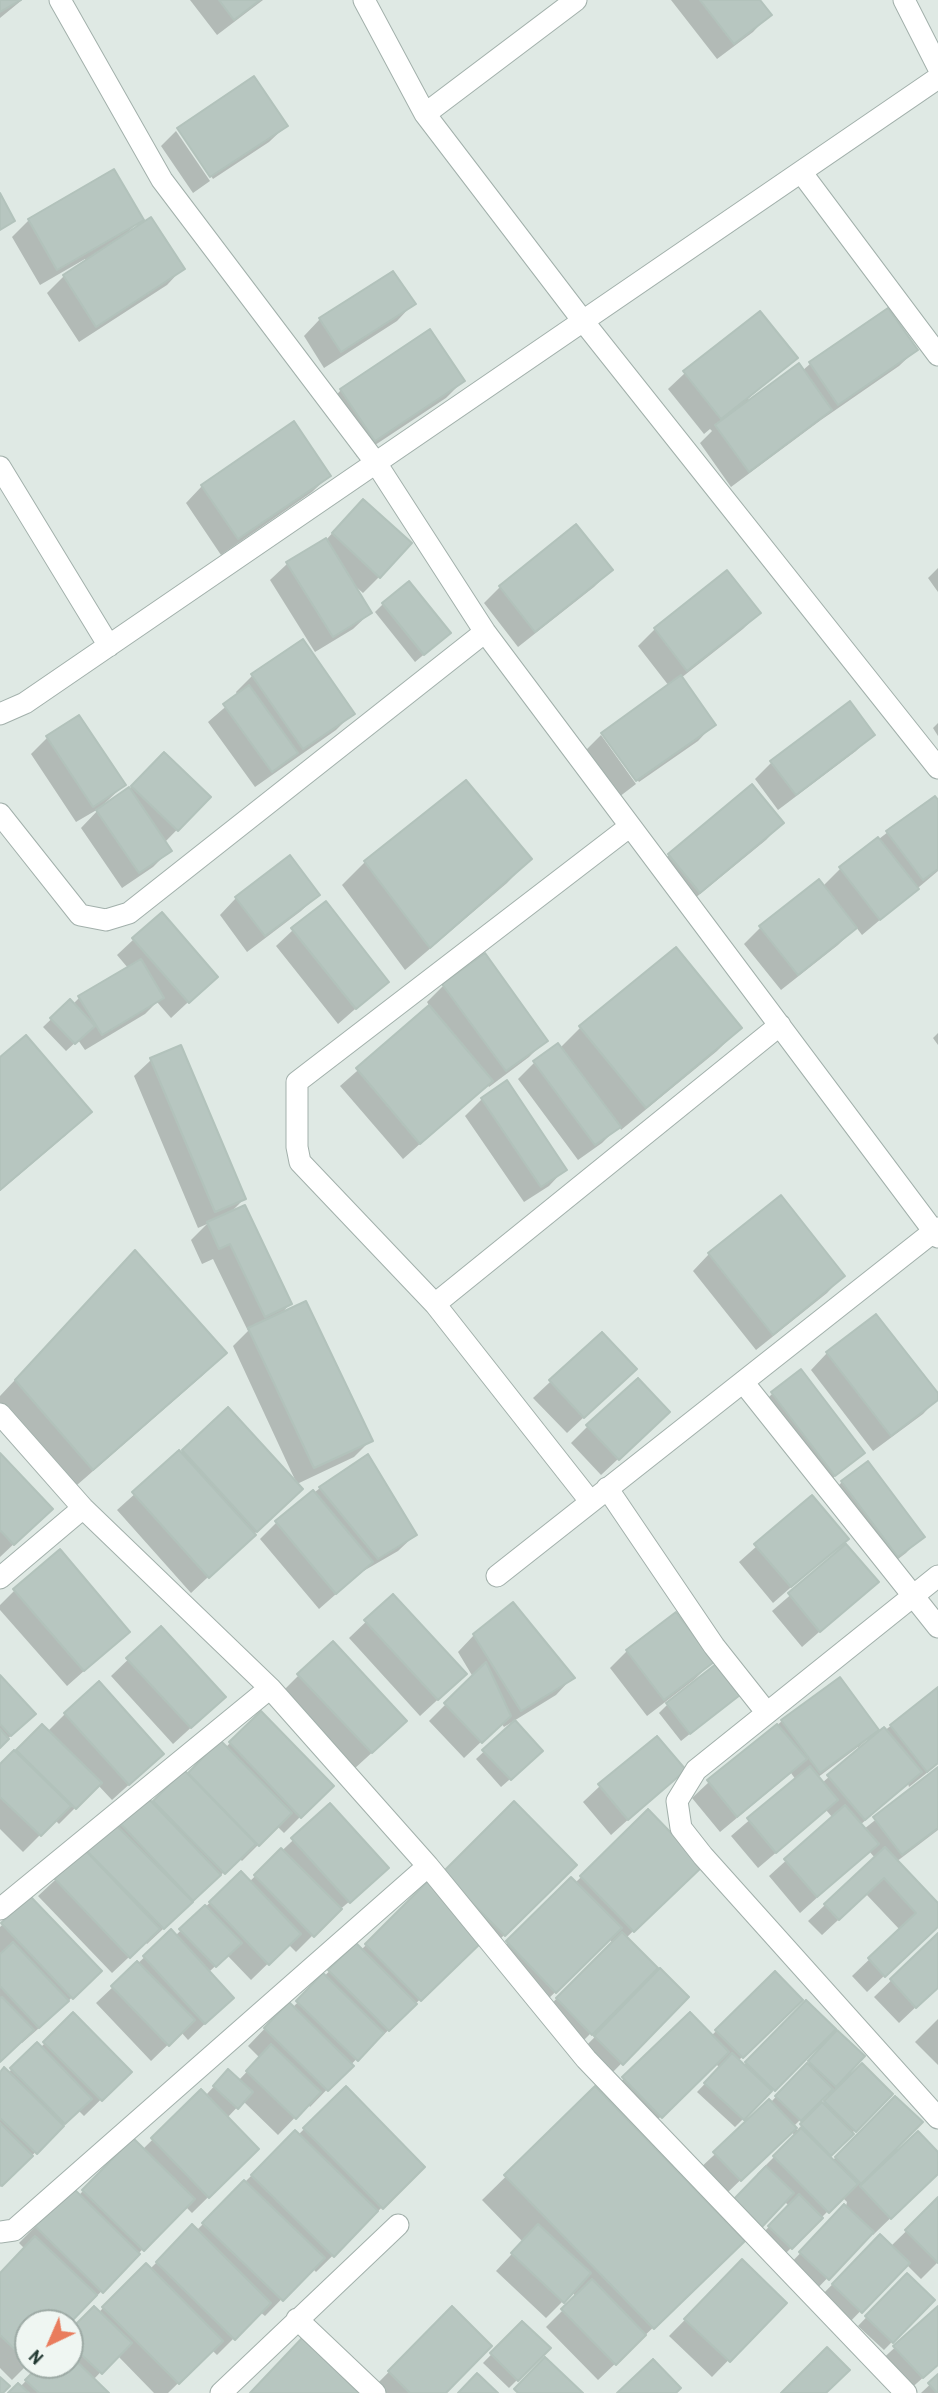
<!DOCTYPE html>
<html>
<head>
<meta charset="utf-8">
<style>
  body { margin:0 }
  #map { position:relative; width:938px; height:2393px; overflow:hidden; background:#dfe9e4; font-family:"Archivo Narrow",sans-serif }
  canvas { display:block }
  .north { position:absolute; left:14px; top:2309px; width:70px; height:70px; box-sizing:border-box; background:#eff6f2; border:2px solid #9daaa5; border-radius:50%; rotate:224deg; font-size:19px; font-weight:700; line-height:28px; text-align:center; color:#213831 }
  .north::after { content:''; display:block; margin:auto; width:24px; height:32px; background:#e97c5d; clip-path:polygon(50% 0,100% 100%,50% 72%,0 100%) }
</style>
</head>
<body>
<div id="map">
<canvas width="938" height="2393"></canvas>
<div class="north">N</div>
</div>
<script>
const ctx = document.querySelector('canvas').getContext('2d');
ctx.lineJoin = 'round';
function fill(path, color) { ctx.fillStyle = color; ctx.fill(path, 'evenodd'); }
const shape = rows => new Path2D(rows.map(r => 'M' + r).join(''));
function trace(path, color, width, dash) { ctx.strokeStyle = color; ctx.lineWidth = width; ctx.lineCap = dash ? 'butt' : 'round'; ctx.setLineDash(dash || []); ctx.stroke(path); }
fill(shape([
  [0,0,22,0,0,18],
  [190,0,263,0,217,35],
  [671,0,758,0,769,15,753,32,717,59],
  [254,78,286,126,269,142,213,179,180,130,177,130],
  [176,131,210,181,193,193,161,146],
  [114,172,142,219,129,231,183,268,167,285,79,342,47,293,64,276,86,262,85,259,40,285,12,237,29,220],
  [413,304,397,321,324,368,304,336,320,319],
  [887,310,916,350,899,366,821,420,731,487,700,443,712,431,710,429,704,434,668,389,685,373,795,358,748,399,750,401,802,371,810,364],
  [463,381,446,398,357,457,325,407,341,390],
  [329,476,312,492,221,555,186,503,202,486],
  [346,518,379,577,363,593,355,586,370,613,353,629,315,652,270,580,287,564,326,540],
  [938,568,938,592,928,578],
  [611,570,594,587,518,647,484,603,500,587],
  [727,572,759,613,743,629,681,678,714,724,698,741,639,782,605,734,669,686,638,646,655,629],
  [383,604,440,641,415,662,375,612],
  [252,676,352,714,336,730,255,787,208,722,238,696,236,692],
  [938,723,938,736,933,728],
  [873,734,856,751,778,810,755,779,771,763],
  [601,735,636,784,619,797,586,750],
  [47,738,124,785,105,803,106,805,128,790,164,754,209,797,164,843,169,851,153,867,122,888,81,828,100,808,76,822,31,754],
  [938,803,938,871,862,935,856,927,838,945,781,990,744,944,761,927,822,887,840,869,888,832],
  [782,823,766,840,683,908,652,871,669,855],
  [530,859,507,883,405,970,342,885,365,862],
  [318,895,301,911,247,952,220,915,236,898],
  [293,930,386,982,338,1024,276,946],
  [134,939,201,990,171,1018,157,1002,145,1014,85,1050,78,1040,66,1051,43,1027,70,1001,73,1004,79,998,128,968,117,955],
  [443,986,546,1040,529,1057,489,1087,487,1084,403,1159,340,1086,430,1007,427,1002],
  [581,1027,740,1028,717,1051,621,1130,619,1126,602,1143,578,1160,518,1079,534,1063,560,1048],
  [938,1033,938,1045,933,1038],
  [0,1060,89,1112,66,1135,0,1191],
  [151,1060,244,1199,229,1214,290,1304,280,1315,371,1440,354,1457,297,1484,233,1346,248,1331,213,1259,202,1264,191,1240,207,1224,198,1228,134,1076],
  [506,1083,565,1169,549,1186,524,1202,465,1116,482,1099],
  [709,1254,843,1276,827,1293,756,1350,693,1271],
  [112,1276,225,1353,202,1376,69,1492,0,1413,0,1396],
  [601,1334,618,1385,567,1433,533,1398],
  [827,1353,938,1396,938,1398,923,1414,873,1451,811,1370],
  [801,1372,863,1452,818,1491,756,1410,772,1394],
  [228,1410,284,1506,191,1593,117,1510],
  [588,1426,651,1428,601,1475,571,1443],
  [0,1456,34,1525,0,1557],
  [368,1456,415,1535,398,1551,360,1573,319,1609,260,1539,276,1523,320,1488],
  [842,1482,922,1536,906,1553,881,1572,825,1499],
  [811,1498,846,1539,773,1603,739,1562],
  [846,1547,876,1582,802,1647,772,1611],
  [60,1552,128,1632,67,1686,0,1610,0,1605,14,1591],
  [393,1596,448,1690,420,1716,349,1638],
  [675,1614,712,1662,695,1679,647,1716,610,1668,627,1651],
  [161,1628,207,1713,173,1744,111,1676],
  [474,1635,572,1678,556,1695,504,1727,501,1723,464,1758,429,1721,473,1677,458,1652],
  [299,1675,388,1738,354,1769,282,1692],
  [0,1677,17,1730,0,1746],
  [840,1679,877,1730,859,1747,861,1749,938,1689,938,1764,909,1787,908,1784,860,1825,864,1829,938,1770,938,1830,896,1862,938,1906,938,1925,867,1992,852,1976,900,1930,866,1894,822,1935,808,1921,875,1858,869,1851,800,1913,769,1876,833,1818,826,1810,758,1868,731,1836,796,1780,791,1773,720,1832,692,1798,709,1782,782,1721],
  [858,1747,860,1750,822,1783,817,1778],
  [738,1695,681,1741,659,1713,667,1705],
  [261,1713,331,1786,284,1833,277,1826,242,1861,239,1858,147,1944,145,1942,112,1973,38,1896,114,1825,117,1828,147,1799,152,1804,184,1772,187,1776,220,1743,225,1748],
  [65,1714,145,1770,112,1800,98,1785,59,1824,55,1820,23,1852,0,1829,0,1767,42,1727,47,1732],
  [515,1722,533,1759,501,1787,476,1759],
  [683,1770,611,1835,583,1802,600,1786],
  [329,1806,370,1884,331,1917,296,1952,288,1944,251,1980,227,1955,209,1972,215,2014,188,2040,181,2032,151,2061,96,2003,171,1932,175,1936,241,1873,249,1882],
  [648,1812,684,1882,626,1938,656,1968,574,2050,540,2015,613,1943,609,1939,539,2008,491,1959,571,1880,575,1883],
  [575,1865,488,1951,479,1942,371,2047,370,2045,310,2107,308,2104,278,2135,243,2101,227,2118,257,2149,192,2213,185,2206,85,2308,84,2306,68,2323,28,2323,28,2364,12,2380,0,2368,0,2274,25,2249,19,2243,72,2189,78,2196,133,2141,142,2150,201,2092,205,2096,220,2080,238,2081,260,2058,248,2046,272,2021,292,2008,356,1945,361,1950,428,1884],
  [30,1898,99,1971,55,2014,22,2043,20,2041,0,2060,0,1927],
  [938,1935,938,1986,899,2023,874,1997],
  [660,1971,687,1997,605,2080,579,2053],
  [775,1974,800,2000,738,2061,743,2066,806,2002,834,2029,735,2127,697,2092,720,2068,715,2063,644,2133,607,2095,690,2014,711,2036],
  [73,2015,129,2072,84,2116,78,2110,0,2187,0,2074,8,2073,37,2044,40,2048],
  [938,2019,938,2065,915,2042],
  [837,2033,836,2085,838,2087,862,2065,891,2094,828,2157,832,2161,895,2098,872,2171,874,2173,938,2154,938,2172,873,2235,871,2233,811,2295,784,2270,846,2206,847,2202,842,2197,783,2256,761,2235,789,2206,757,2174,795,2136,791,2131,724,2196,698,2170,770,2103],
  [826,2094,830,2097,797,2130,793,2127],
  [346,2088,423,2167,316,2272,312,2268,265,2316,260,2312,217,2355,212,2350,168,2393,154,2393,117,2355,93,2380,106,2393,11,2393,20,2387,41,2365,70,2365,70,2332,98,2313,146,2266,150,2269,192,2227,196,2231,295,2132,298,2135],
  [595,2089,720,2264,598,2380,546,2327,576,2297,572,2292,546,2318,496,2271,523,2242,482,2200],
  [938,2200,938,2262,921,2279,906,2264,844,2328,816,2301,880,2236,890,2247],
  [742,2262,784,2303,712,2377,669,2336],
  [907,2275,933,2300,884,2350,858,2326],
  [452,2308,443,2393,377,2393,372,2389],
  [938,2308,938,2364,906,2393,878,2363],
  [522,2323,549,2348,509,2388,483,2363],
  [938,2377,938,2393,921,2393]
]), '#0003');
const building = shape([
  [0,0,21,0,0,12,0,0],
  [219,0,260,0,234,20,219,0],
  [700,0,760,0,772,15,734,44,700,0],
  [254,76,288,126,210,177,177,128,254,76],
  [114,169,144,220,57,270,28,219,114,169],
  [0,193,15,221,0,230,0,193],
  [151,217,185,269,96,327,63,275,151,217],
  [393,271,416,304,341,352,319,318,393,271],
  [888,308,918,350,838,405,809,362,888,308],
  [760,311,798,358,721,419,683,371,760,311],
  [430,329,465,381,375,441,340,389,430,329],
  [799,363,832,410,749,472,715,425,799,363],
  [294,421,331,476,238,539,201,485,294,421],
  [363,499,412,543,380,578,332,533,363,499],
  [576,524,613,570,535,632,499,586,576,524],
  [326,538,372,613,333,637,286,562,326,538],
  [727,570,761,613,687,671,654,628,727,570],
  [409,581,451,633,424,655,382,603,409,581],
  [303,639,355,714,303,749,251,674,303,639],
  [681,675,716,725,636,781,601,733,681,675],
  [249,685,298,753,272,772,223,704,249,685],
  [850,701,875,735,796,795,770,761,850,701],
  [79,715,126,785,93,807,46,736,79,715],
  [164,752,211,797,178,831,131,786,164,752],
  [466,780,532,859,430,948,364,861,466,780],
  [752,784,784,823,700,893,668,854,752,784],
  [129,787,172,851,139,873,96,810,129,787],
  [935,796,938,800,938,869,923,880,886,831,935,796],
  [878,837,919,889,880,920,839,867,878,837],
  [290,855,320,895,265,936,235,897,290,855],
  [819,879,857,928,798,975,759,926,819,879],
  [326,901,389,982,356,1009,291,928,326,901],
  [162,912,218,977,189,1003,132,938,162,912],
  [676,947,742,1028,646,1108,579,1026,676,947],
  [485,953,548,1041,506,1071,442,984,485,953],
  [141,959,164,998,102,1035,78,996,141,959],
  [70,999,95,1026,75,1044,50,1018,70,999],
  [429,1005,493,1081,420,1144,356,1068,429,1005],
  [26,1035,92,1112,0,1190,0,1057,26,1035],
  [558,1043,621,1127,595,1145,533,1061,558,1043],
  [181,1045,246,1199,215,1212,150,1058,181,1045],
  [507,1080,567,1170,541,1187,481,1098,507,1080],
  [781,1195,845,1276,773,1335,708,1253,781,1195],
  [245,1205,292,1304,265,1317,230,1244,219,1249,207,1222,245,1205],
  [135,1250,227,1353,93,1470,15,1380,135,1250],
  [306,1301,373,1441,314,1468,248,1328,306,1301],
  [876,1314,938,1393,938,1400,891,1436,826,1352,876,1314],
  [602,1332,637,1369,584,1418,549,1380,602,1332],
  [801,1369,865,1453,835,1476,771,1392,801,1369],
  [638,1378,670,1412,619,1460,586,1425,638,1378],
  [228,1407,303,1489,257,1532,182,1450,228,1407],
  [179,1450,256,1535,209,1578,132,1492,179,1450],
  [0,1453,53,1509,14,1545,0,1530,0,1453],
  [368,1454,417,1535,378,1559,319,1487,368,1454],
  [868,1461,925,1537,898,1557,841,1481,868,1461],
  [313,1490,373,1562,336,1594,275,1521,313,1490],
  [812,1495,849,1539,791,1587,754,1544,812,1495],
  [846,1544,879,1582,820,1632,788,1593,846,1544],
  [60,1549,130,1632,84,1671,13,1589,60,1549],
  [393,1594,467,1674,438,1700,364,1620,393,1594],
  [513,1602,575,1678,521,1711,473,1634,513,1602],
  [676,1612,714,1662,664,1700,626,1650,676,1612],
  [161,1626,226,1697,191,1728,126,1658,161,1626],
  [333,1641,407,1721,372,1753,297,1674,333,1641],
  [486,1662,511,1716,482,1743,444,1703,486,1662],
  [716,1664,740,1695,690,1734,666,1703,716,1664],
  [0,1675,36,1714,11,1736,0,1724,0,1675],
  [840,1677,879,1730,820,1773,781,1720,840,1677],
  [99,1681,164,1754,129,1785,64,1713,99,1681],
  [938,1687,938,1763,927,1772,890,1725,938,1687],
  [261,1711,334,1786,301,1818,229,1742,261,1711],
  [515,1720,543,1751,511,1780,482,1750,515,1720],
  [42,1724,102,1783,76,1809,16,1750,42,1724],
  [777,1724,807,1759,737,1817,707,1780,777,1724],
  [884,1727,922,1772,865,1820,827,1775,884,1727],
  [0,1729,9,1739,0,1748,0,1729],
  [657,1736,686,1770,628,1820,598,1784,657,1736],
  [220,1740,292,1813,259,1846,188,1773,220,1740],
  [14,1750,71,1806,41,1836,0,1797,0,1764,14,1750],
  [810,1766,838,1800,776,1853,747,1818,810,1766],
  [938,1767,938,1828,902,1855,873,1817,938,1767],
  [184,1770,256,1844,225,1874,153,1801,184,1770],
  [147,1797,221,1875,193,1901,120,1823,147,1797],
  [514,1801,577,1865,505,1936,442,1873,514,1801],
  [330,1803,389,1868,350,1903,291,1838,330,1803],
  [845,1805,879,1844,817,1897,784,1859,845,1805],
  [648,1809,703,1866,634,1932,580,1876,648,1809],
  [114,1823,193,1902,164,1929,86,1850,114,1823],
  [885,1847,938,1903,938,1927,885,1977,868,1958,916,1913,884,1878,839,1920,824,1904,885,1847],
  [281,1848,342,1909,314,1937,254,1875,281,1848],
  [84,1849,160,1929,130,1958,54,1878,84,1849],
  [241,1871,301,1934,269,1965,209,1902,241,1871],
  [571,1877,622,1928,556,1993,506,1941,571,1877],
  [428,1881,485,1939,421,2001,365,1944,428,1881],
  [30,1896,102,1971,73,1999,1,1923,30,1896],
  [205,1905,242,1943,216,1967,179,1929,205,1905],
  [171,1929,234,1998,205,2024,143,1956,171,1929],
  [622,1932,658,1968,592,2035,556,1998,622,1932],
  [938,1933,938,1988,916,2008,890,1979,938,1933],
  [13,1942,69,2001,39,2028,0,1986,0,1954,13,1942],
  [356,1943,417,2004,389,2031,328,1970,356,1943],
  [137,1961,195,2020,169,2046,111,1986,137,1961],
  [660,1968,689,1997,623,2065,594,2036,660,1968],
  [775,1971,803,2000,743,2058,715,2030,775,1971],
  [323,1973,384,2033,358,2061,296,2001,323,1973],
  [2,1997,34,2030,0,2062,0,1998,2,1997],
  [806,2000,836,2029,775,2091,745,2062,806,2000],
  [289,2002,354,2066,328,2091,264,2028,289,2002],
  [73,2012,132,2072,102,2101,43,2042,73,2012],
  [690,2012,729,2052,662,2118,622,2077,690,2012],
  [837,2030,865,2056,836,2087,808,2061,837,2030],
  [37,2042,92,2099,65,2124,10,2068,37,2042],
  [271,2044,321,2092,296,2119,246,2071,271,2044],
  [732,2053,772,2091,744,2120,704,2083,732,2053],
  [807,2063,833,2089,801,2121,775,2096,807,2063],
  [862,2063,893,2094,856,2132,824,2101,862,2063],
  [4,2067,64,2126,37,2154,0,2118,0,2072,4,2067],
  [228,2069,253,2092,238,2109,213,2086,228,2069],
  [346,2086,425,2167,383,2209,303,2128,346,2086],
  [595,2086,745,2241,654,2329,504,2175,595,2086],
  [201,2089,259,2149,209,2198,151,2138,201,2089],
  [895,2096,923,2122,861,2184,835,2157,895,2096],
  [769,2099,797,2128,741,2181,713,2152,769,2099],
  [822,2102,854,2134,831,2156,800,2124,822,2102],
  [0,2123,33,2156,2,2186,0,2184,0,2123],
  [801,2128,858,2184,829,2213,773,2156,801,2128],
  [295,2130,378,2211,334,2257,251,2175,295,2130],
  [918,2131,938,2152,938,2174,891,2219,860,2186,918,2131],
  [133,2138,195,2199,144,2251,82,2190,133,2138],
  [766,2166,794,2193,761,2228,733,2200,766,2166],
  [244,2180,325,2258,283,2301,202,2223,244,2180],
  [72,2187,140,2254,103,2293,34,2225,72,2187],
  [799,2194,823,2218,792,2249,768,2226,799,2194],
  [938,2197,938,2263,905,2230,938,2197],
  [844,2204,874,2232,829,2280,799,2252,844,2204],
  [192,2224,271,2303,235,2340,156,2262,192,2224],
  [538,2224,591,2273,564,2303,511,2253,538,2224],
  [880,2234,910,2263,862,2313,832,2284,880,2234],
  [35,2236,97,2295,70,2323,28,2323,28,2362,0,2335,0,2273,35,2236],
  [742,2259,787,2303,730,2362,684,2319,742,2259],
  [146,2263,223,2341,179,2384,102,2307,146,2263],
  [907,2273,935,2300,893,2343,865,2316,907,2273],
  [592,2279,646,2335,616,2365,561,2309,592,2279],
  [94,2306,132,2343,102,2374,70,2344,70,2330,94,2306],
  [452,2306,492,2346,446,2393,410,2393,388,2371,452,2306],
  [938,2306,938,2365,923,2378,893,2346,938,2306],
  [522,2321,551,2348,518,2381,490,2353,522,2321],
  [303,2337,359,2393,250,2393,303,2337],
  [827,2347,850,2370,826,2393,781,2393,827,2347],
  [70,2355,109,2393,39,2393,25,2380,40,2365,70,2365,70,2355],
  [545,2357,583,2393,518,2393,514,2389,545,2357],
  [653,2359,681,2388,676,2393,617,2393,653,2359],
  [477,2373,498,2393,458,2393,477,2373],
  [938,2374,938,2393,937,2393,928,2383,938,2374],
  [0,2377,10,2386,3,2393,0,2393,0,2377],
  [18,2383,29,2393,8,2393,18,2383]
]);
fill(building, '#b7c6c0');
trace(building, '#b2c2bb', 2);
const minor = shape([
  [60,0,162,180,376,463,485,632,938,1237],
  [364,0,425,114,583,321,938,768],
  [904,0,938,67],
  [425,114,576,0],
  [801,172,938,355],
  [0,467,109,646],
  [0,714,25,703,938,78],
  [0,814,80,915,106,920,129,913,485,632],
  [435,1304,780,1025],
  [743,1382,938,1627],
  [0,1414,83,1508,270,1688,428,1866,586,2059,906,2393],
  [607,1488,714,1646,767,1713],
  [590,1501,435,1304,300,1162,297,1147,297,1082,629,827],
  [497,1576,938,1228],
  [938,1576,696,1770,677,1801,681,1828,703,1856,938,2118],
  [0,1578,83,1508],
  [0,1909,270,1688],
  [0,2232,14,2230,428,1866],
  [297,2319,375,2393],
  [221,2393,398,2225]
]);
trace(minor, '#a2b0ab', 23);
trace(minor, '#fff', 21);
</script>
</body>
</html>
